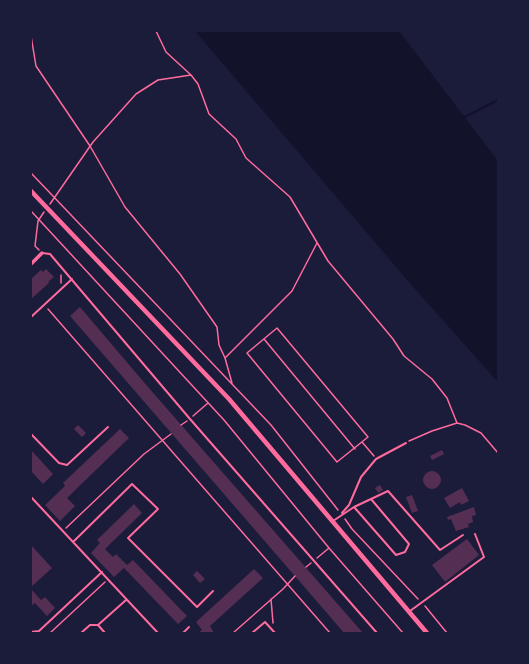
<!DOCTYPE html>
<html>
<head>
<meta charset="utf-8">
<style>
  body { margin:0 }
  #map { position:relative; width:529px; height:664px; overflow:hidden; background:#1b1b3a; font-family:Rubik,sans-serif }
  canvas { display:block }
  .frame { position:absolute; inset:0; border:32px solid #1b1b3a; pointer-events:none }
</style>
</head>
<body>
<div id="map">
<canvas width="529" height="664"></canvas>
<div class="frame"></div>
</div>
<script>
const ctx = document.querySelector('canvas').getContext('2d');
ctx.lineJoin = 'round';
function fill(path, color) { ctx.fillStyle = color; ctx.fill(path, 'evenodd'); }
const shape = rows => new Path2D(rows.map(r => 'M' + r).join(''));
function trace(path, color, width, dash) { ctx.strokeStyle = color; ctx.lineWidth = width; ctx.lineCap = dash ? 'butt' : 'round'; ctx.setLineDash(dash || []); ctx.stroke(path); }
fill(shape([
  [195,31,399,31,498,161,498,382,408,281]
]), '#12122b');
trace(shape([
  [463,118,498,100]
]), '#12122b', 2.5);
fill(shape([
  [46,269,54,277,48,282,49,283,31,299,31,279,41,270,43,272],
  [80,307,148,387,363,633,344,633,326,612,70,316],
  [78,425,86,433,82,437,74,429],
  [120,429,129,438,67,498,75,506,60,521,45,505,65,486,63,483],
  [31,450,53,474,43,484,31,471],
  [442,450,444,454,432,460,430,456],
  '423 480a9 9 0 1 1 18 0a9 9 0 1 1-18 0Z',
  [380,485,383,490,378,493,375,488],
  [462,488,469,501,461,505,460,502,450,508,444,498],
  [412,495,418,511,412,513,406,497],
  [134,504,142,513,105,549,113,557,116,554,127,565,133,560,187,616,178,624,124,568,114,577,91,553,100,543,97,540],
  [474,507,476,515,472,516,473,522,468,524,469,527,456,531,451,519,448,520,447,517],
  [467,539,479,555,445,582,432,565],
  [31,545,52,568,31,587],
  [254,569,263,578,210,626,214,633,198,633,202,630,196,622],
  [197,571,205,579,200,583,193,575],
  [31,589,41,600,45,597,55,608,47,616,35,603,31,606]
]), '#542f53');
trace(shape([
  [156,31,166,52,191,75,198,84,209,114,236,139,246,158,290,197,328,261,393,339,404,356,432,379,447,398,457,423],
  [31,36,36,66,90,146,125,207,180,274,217,327,219,345,225,358,232,383],
  [31,173,271,425,338,510],
  [50,204,93,142,136,94,158,80,191,75],
  [31,211,224,420,329,548,403,633],
  [39,250,35,246,38,221,44,212],
  [61,283,61,275],
  [48,309,330,633],
  [277,328,368,437,337,462,247,353,277,328],
  [264,339,355,449],
  [225,358,292,291,317,243],
  [193,416,208,403],
  [181,425,187,421],
  [409,441,432,431,457,423,465,425,481,433,498,453],
  [362,442,374,456],
  [345,519,352,529,418,599],
  [66,528,144,454,171,434],
  [317,558,329,548],
  [306,567,311,563],
  [271,599,273,623],
  [425,606,447,633],
  [50,633,105,582],
  [233,633,283,589,295,576]
]), '#ff6b9d', 1.5);
trace(shape([
  [42,253,50,254,190,419,377,633],
  [31,317,72,279],
  [31,434,59,463,67,465,108,427],
  [31,497,158,633],
  [354,507,396,555,405,552,409,544,371,499],
  [342,513,349,505,361,477,376,459,406,443],
  [333,521,354,507,388,491,440,550,463,535],
  [73,542,132,484,158,509,128,538,197,607,213,591],
  [410,611,484,557,475,534],
  [98,625,126,600],
  [31,632,39,631,102,572],
  [81,633,90,625,98,625,105,633],
  [183,633,189,627],
  [252,633,265,622,275,633]
]), '#ff6b9d', 2);
trace(shape([
  [31,264,42,253]
]), '#ff6b9d', 3.5);
trace(shape([
  [31,191,229,399,427,633]
]), '#ff6b9d', 4.5);
</script>
</body>
</html>
